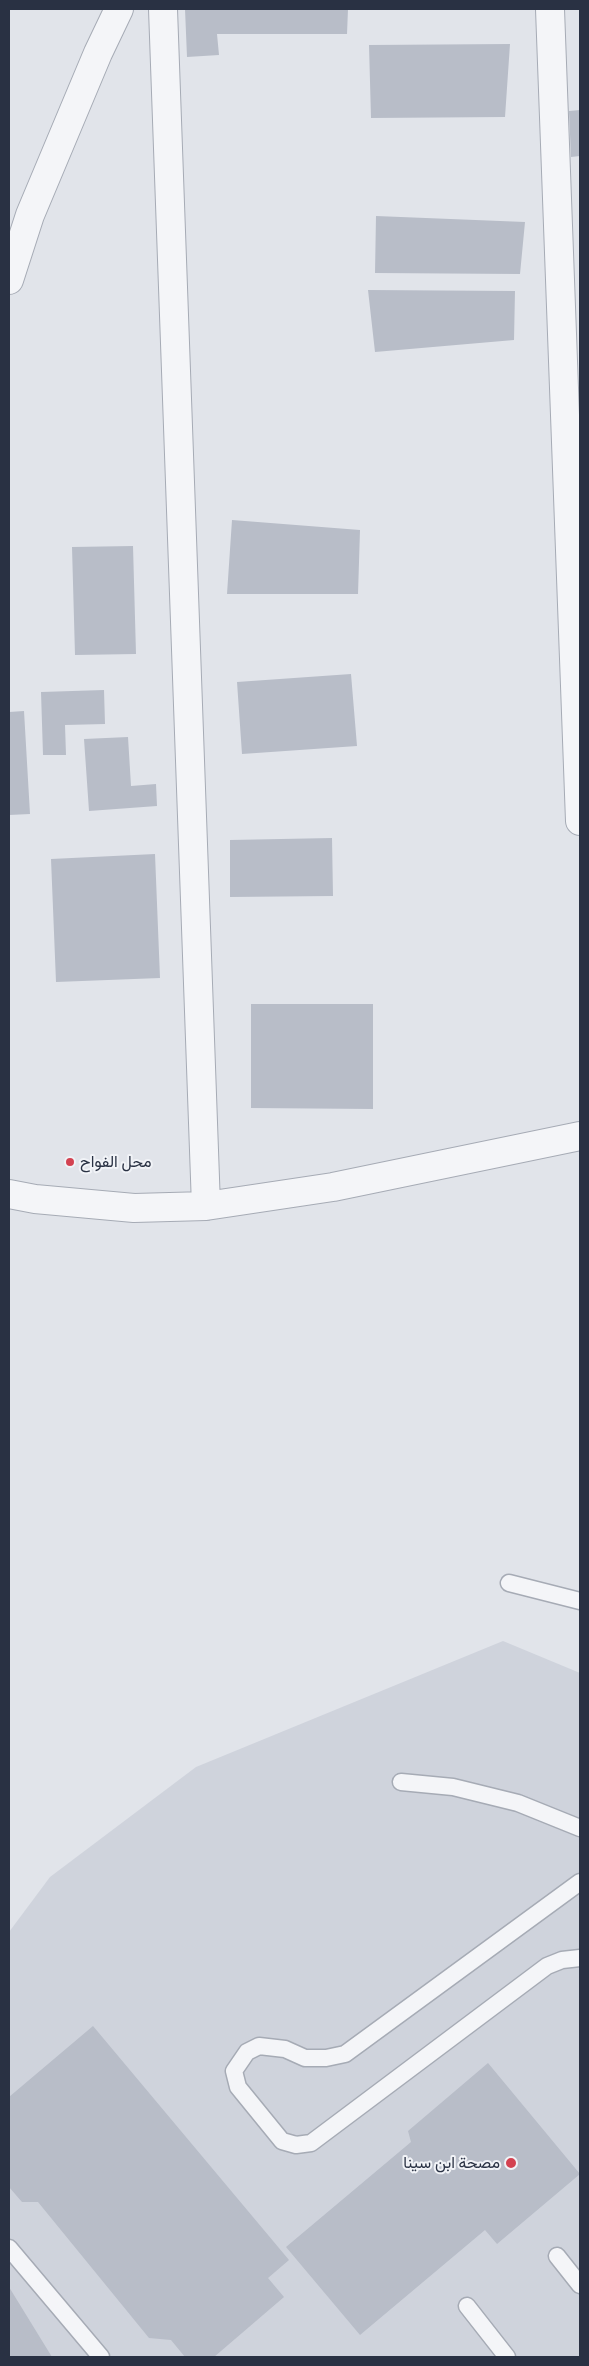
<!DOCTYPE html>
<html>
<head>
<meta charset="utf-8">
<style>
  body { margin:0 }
  #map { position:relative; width:589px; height:2366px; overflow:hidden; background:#e1e4ea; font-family:Ubuntu,sans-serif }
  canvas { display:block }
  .frame { position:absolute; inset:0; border:10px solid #293143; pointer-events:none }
</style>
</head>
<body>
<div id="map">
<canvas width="589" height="2366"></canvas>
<div class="frame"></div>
</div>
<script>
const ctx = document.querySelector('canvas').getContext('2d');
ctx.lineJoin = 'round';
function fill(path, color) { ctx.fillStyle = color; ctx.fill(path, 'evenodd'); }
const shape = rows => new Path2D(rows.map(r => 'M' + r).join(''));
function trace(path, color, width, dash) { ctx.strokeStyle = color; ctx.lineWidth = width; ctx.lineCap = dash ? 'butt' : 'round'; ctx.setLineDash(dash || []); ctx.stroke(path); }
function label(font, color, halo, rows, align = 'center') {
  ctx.font = font + ' Ubuntu,Vazirmatn,sans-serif'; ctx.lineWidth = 4; ctx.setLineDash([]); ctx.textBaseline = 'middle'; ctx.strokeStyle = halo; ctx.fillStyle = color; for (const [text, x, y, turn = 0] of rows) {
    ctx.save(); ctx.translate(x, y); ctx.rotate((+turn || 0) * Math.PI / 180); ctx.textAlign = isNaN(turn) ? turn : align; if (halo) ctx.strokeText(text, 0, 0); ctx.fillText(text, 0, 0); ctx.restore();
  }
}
fill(shape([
  [503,1641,580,1673,580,2357,9,2357,9,1932,50,1877,196,1767]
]), '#cfd3dc');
fill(shape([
  [185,9,348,9,347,34,217,34,219,55,187,57],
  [510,44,505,117,371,118,369,45],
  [580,110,580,156,571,157,569,111],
  [376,216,525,222,520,274,375,273],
  [368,290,515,291,514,340,375,352],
  [232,520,360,530,358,594,227,594],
  [133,546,136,654,75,655,72,547],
  [351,674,357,746,242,754,237,682],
  [104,690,105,724,65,725,66,755,43,755,41,692],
  [24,711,30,814,9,815,9,712],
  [128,737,131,786,156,784,157,806,89,811,84,739],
  [332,838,333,896,230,897,230,840],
  [155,854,160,978,56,982,51,859],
  [251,1004,373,1004,373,1109,251,1108],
  [93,2026,289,2260,268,2278,284,2297,214,2357,185,2357,171,2340,149,2338,38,2202,22,2202,9,2187,9,2097],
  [488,2063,580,2174,497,2244,485,2230,360,2335,286,2247,411,2142,408,2131],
  [9,2287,52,2357,9,2357]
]), '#b8bdc8');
const service = shape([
  [509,1583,580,1601],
  [401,1782,453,1787,518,1803,580,1828],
  [580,1882,345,2054,326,2058,305,2058,285,2049,259,2046,247,2052,234,2071,238,2087,282,2141,296,2145,311,2143,547,1966,562,1960,580,1958],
  [9,2248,101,2357],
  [557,2256,580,2285],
  [467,2306,507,2357]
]);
const minor = shape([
  [163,9,206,1206],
  [550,9,580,821],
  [9,280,30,215,98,53,119,9],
  [9,1194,35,1199,134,1208,206,1206,333,1187,580,1136]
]);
trace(service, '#a6abb5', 19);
trace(minor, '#a6abb5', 30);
trace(service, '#f4f5f8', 16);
trace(minor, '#f4f5f8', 28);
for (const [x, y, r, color] of [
  [70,1162,5,"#d34251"],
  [511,2163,6,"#d34251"]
]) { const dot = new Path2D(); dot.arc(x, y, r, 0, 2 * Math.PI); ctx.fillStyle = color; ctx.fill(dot); trace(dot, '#f1f3f7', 2); }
label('16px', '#293143', '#f1f3f7', [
  ["محل الفواح",80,1162],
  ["مصحة ابن سينا",500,2163,"right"]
], 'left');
</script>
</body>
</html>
